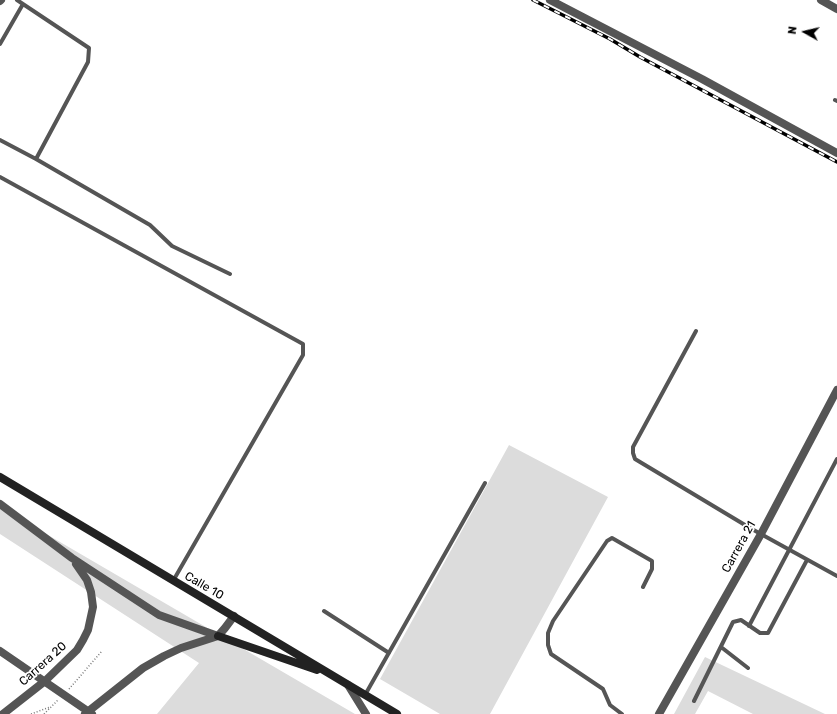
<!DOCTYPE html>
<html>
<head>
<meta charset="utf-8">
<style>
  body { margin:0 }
  #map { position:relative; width:837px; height:714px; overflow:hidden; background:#fff; font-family:Rubik,sans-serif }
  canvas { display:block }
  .north { position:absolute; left:785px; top:12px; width:40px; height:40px; -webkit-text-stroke:3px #fff; paint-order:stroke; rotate:278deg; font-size:11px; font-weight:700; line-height:16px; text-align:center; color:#000 }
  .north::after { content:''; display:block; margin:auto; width:14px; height:18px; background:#000; clip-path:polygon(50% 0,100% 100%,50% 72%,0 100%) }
</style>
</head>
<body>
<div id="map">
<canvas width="837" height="714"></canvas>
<div class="north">N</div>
</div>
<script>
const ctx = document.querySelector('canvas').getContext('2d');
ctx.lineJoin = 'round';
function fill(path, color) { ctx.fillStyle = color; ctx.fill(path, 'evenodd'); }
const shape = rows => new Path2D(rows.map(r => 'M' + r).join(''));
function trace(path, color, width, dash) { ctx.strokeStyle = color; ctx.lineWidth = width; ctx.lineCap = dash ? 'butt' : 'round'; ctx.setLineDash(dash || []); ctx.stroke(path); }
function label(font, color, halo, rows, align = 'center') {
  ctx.font = font + ' Rubik,sans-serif'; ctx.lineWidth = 3.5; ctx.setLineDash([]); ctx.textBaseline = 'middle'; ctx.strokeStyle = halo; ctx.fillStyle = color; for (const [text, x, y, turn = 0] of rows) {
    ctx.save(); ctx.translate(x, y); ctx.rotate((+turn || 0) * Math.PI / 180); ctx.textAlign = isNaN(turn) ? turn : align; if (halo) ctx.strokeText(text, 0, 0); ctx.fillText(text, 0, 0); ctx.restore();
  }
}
fill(shape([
  [509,445,608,497,490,714,440,714,380,679],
  [0,507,355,714,157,714,199,663,0,534],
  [705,657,825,714,753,714,708,691,695,714,674,714]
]), '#dcdcdc');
trace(shape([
  [69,689,102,651],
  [31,714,50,707],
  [44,714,58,700]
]), '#777', 1.5, [1, 2]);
trace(shape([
  [17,0,89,48,88,62,36,159,150,225,172,246,230,274],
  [0,44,23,4],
  [835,100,837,101],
  [0,140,36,159],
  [0,177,303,344,303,355,173,581],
  [696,331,633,447,633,453,635,459,750,528,837,576],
  [324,611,389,653],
  [749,626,837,459],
  [721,647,748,668],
  [365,695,485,483],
  [694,701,733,622,741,620,760,633,768,633,807,560],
  [622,714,610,705,603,689,551,654,548,645,548,633,553,621,607,541,612,538,652,561,652,569,643,587]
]), '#555', 4);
trace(shape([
  [550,0,702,79,837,153],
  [821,0,837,9],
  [0,1,1,0],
  [0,504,72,558,159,615,218,636],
  [0,651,92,714],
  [348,685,366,714],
  [3,714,45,681,77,650,83,640,88,630,93,607,91,592,87,580,76,564],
  [85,714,143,668,164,656,181,648,218,636,225,628,234,616],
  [659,714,761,534,837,390]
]), '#555', 8);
trace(shape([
  [0,477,397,714],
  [218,636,317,670]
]), '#222', 8);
const rail = shape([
  [533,0,610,39,640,57,837,162]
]);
trace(rail, '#000', 3.5);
trace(rail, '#fff', 2, [6]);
label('12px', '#000', '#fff', [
  ["Carrera 21",739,547,-61],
  ["Calle 10",204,586,30],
  ["Carrera 20",43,664,-42]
]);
</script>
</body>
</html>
